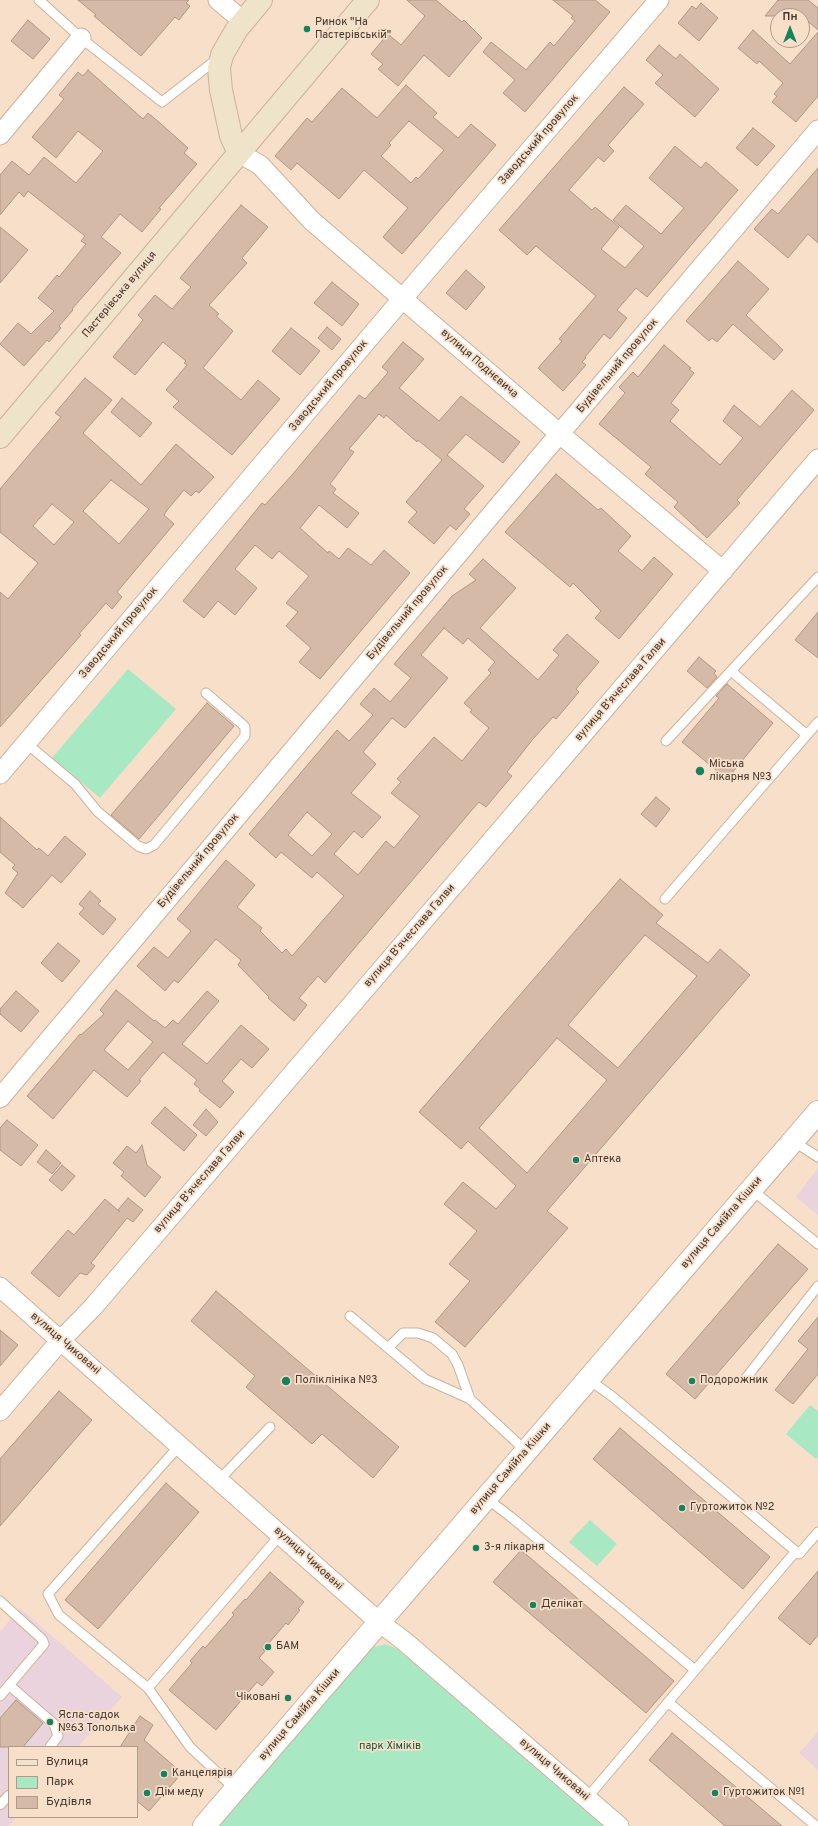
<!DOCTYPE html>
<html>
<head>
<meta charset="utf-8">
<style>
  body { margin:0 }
  #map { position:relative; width:818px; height:1826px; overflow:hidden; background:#f8dfc9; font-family:Overpass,sans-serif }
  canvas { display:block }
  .legend { position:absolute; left:8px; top:1746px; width:130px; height:72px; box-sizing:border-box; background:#f8dfc9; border:1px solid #ae9b8a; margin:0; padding:5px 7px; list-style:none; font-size:12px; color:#3e352c }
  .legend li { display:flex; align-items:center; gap:8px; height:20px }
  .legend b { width:20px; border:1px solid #ae9b8a }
  .north { position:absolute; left:770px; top:8px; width:40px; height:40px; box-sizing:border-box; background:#f8dfc9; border:1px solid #ae9b8a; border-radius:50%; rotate:0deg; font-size:11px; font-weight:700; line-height:16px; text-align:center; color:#3e352c }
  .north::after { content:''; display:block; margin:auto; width:14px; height:18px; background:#17825e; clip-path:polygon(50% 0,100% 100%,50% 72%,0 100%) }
</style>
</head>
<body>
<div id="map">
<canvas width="818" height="1826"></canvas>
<ul class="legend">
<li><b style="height:5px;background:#efe3ca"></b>Вулиця</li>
<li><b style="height:11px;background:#a8e8c3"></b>Парк</li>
<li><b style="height:11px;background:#d5baa7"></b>Будівля</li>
</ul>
<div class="north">Пн</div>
</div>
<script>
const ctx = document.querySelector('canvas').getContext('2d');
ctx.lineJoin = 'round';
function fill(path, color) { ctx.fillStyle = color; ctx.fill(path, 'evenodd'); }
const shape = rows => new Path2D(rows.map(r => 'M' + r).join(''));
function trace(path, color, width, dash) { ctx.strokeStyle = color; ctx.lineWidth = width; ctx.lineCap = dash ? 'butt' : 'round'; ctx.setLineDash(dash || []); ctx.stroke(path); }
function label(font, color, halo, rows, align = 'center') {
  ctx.font = font + ' Overpass,sans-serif'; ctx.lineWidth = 3.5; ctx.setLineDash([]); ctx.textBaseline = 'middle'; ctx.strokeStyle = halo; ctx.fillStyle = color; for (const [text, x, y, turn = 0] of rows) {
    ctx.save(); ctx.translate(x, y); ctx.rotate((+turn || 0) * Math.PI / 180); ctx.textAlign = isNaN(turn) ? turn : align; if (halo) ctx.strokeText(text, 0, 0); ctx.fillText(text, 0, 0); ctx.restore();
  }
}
fill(shape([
  [818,1168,818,1215,796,1197],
  [20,1608,122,1697,78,1747,9,1747,9,1817,17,1817,9,1826,0,1826,0,1632],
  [818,1732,818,1770,799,1753]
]), '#ebd3de');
fill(shape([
  [128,669,176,709,100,798,52,758],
  [810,1405,818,1411,818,1457,816,1459,786,1434],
  [590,1520,617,1544,597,1566,569,1542],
  [386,1644,397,1649,603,1826,219,1826,369,1651,374,1647]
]), '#a8e8c3');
const building = shape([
  [78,0,189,0,186,3,190,6,179,20,175,17,141,56,94,16,96,15,78,0],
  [407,0,436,0,462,22,464,20,482,38,449,77,424,55,398,86,378,69,383,64,371,54,388,34,401,45,425,16,407,0],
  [553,0,595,0,610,12,525,112,503,93,515,80,483,52,491,42,526,70,550,42,554,46,575,21,571,18,573,16,553,0],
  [778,0,808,0,818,8,818,30,795,10,790,16,765,16,778,0],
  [701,3,718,18,699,41,678,23,692,6,696,9,701,3],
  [28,20,50,39,33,59,11,41,28,20],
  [753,30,790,64,818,32,818,96,796,122,772,102,777,96,774,94,783,83,759,61,757,64,738,48,753,30],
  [659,45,676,59,680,54,719,89,695,117,655,83,663,75,646,60,659,45],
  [88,70,143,119,148,113,160,123,188,148,184,153,197,164,159,208,161,209,142,232,120,214,101,237,121,253,72,309,73,310,59,326,61,328,49,342,47,340,24,366,0,344,18,323,31,334,54,311,38,298,57,275,59,277,86,244,81,241,85,236,28,191,24,197,19,192,0,215,0,175,12,161,29,175,44,157,76,183,103,151,78,131,56,158,32,137,64,99,59,95,78,72,83,76,88,70],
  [406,85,437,113,433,117,458,138,471,124,496,145,402,254,383,237,408,208,364,170,339,199,297,163,291,170,275,156,307,118,312,122,342,88,377,118,406,85],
  [409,121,444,150,418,179,416,177,411,183,381,156,391,145,389,143,409,121],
  [624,87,644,104,608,145,614,151,604,162,598,157,569,190,592,210,595,207,619,227,601,249,625,268,644,246,613,220,626,205,661,234,684,208,649,178,675,146,701,168,706,162,738,190,647,297,636,288,617,310,627,318,610,339,604,334,585,357,586,358,582,362,586,365,563,391,538,368,562,341,559,339,596,296,536,246,527,255,499,230,624,87],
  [753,128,775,146,757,166,736,148,753,128],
  [818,168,818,243,808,234,788,258,754,229,772,209,778,214,818,168],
  [241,205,268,227,242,258,247,263,209,305,219,314,216,316,233,331,203,368,241,400,258,380,280,399,232,455,173,407,179,401,166,390,187,365,184,363,186,361,163,342,135,375,113,357,143,320,138,315,155,295,172,309,191,287,180,278,241,205],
  [0,227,28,250,0,283,0,227],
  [738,261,769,289,746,315,783,350,774,360,733,324,717,342,712,338,709,341,686,321,738,261],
  [466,270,485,287,466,310,446,293,466,270],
  [332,282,359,304,342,326,314,303,332,282],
  [327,327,341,339,332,350,318,338,327,327],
  [291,328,320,351,300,375,272,351,291,328],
  [403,342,424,359,399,388,439,421,461,396,520,442,503,463,466,434,447,455,484,486,464,509,470,514,456,530,450,525,434,544,408,522,417,512,406,502,442,460,418,440,417,442,386,415,384,418,379,414,349,449,354,452,330,484,336,489,333,493,359,513,347,528,319,505,300,528,328,553,329,551,339,559,348,548,371,565,384,550,410,573,320,679,299,662,311,648,286,626,298,612,286,603,309,576,279,551,272,559,255,545,235,569,257,588,235,615,218,601,204,618,183,601,262,503,265,505,292,475,359,395,365,399,386,375,388,372,382,367,403,342],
  [664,345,691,368,689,369,694,373,671,403,679,410,670,421,720,465,743,438,723,421,734,405,760,427,792,390,814,410,737,500,740,503,707,538,674,507,678,502,645,474,651,467,599,424,625,393,619,387,633,372,638,377,664,345],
  [85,378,112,400,83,433,141,485,176,444,214,477,199,493,196,491,191,496,184,490,168,509,164,515,174,524,117,592,122,597,112,609,106,603,79,634,81,635,0,727,0,592,8,599,38,563,0,532,0,489,61,417,55,413,85,378],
  [111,480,149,509,119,544,83,511,111,480],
  [52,504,74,522,54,545,33,526,52,504],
  [122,398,152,423,140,437,111,412,122,398],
  [556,474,598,510,601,508,631,536,618,551,642,571,654,557,673,574,619,639,595,618,601,611,573,583,570,587,505,532,556,474],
  [483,559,516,588,480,628,538,680,559,655,553,650,567,634,599,662,576,689,579,692,556,719,553,717,533,739,507,772,512,776,486,807,479,802,471,811,325,983,318,976,299,998,307,1005,294,1021,268,998,269,997,238,965,241,960,216,939,178,983,174,980,165,991,137,966,154,947,168,958,191,931,177,919,226,860,255,885,237,907,262,928,260,931,282,953,286,949,292,956,344,896,317,872,312,878,281,852,276,858,249,834,337,730,349,741,373,715,360,704,374,688,390,702,411,678,394,664,452,596,476,580,469,574,483,559],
  [444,628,463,644,468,638,495,662,488,670,491,673,464,703,472,710,470,712,489,728,462,761,434,737,397,779,401,782,391,793,420,816,394,848,386,841,358,875,334,854,354,831,362,838,381,817,351,793,376,764,363,752,392,718,405,728,448,678,421,655,444,628],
  [307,812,332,834,312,856,288,835,307,812],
  [818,612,818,658,795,640,818,612],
  [699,657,716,671,714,673,717,677,707,688,687,671,699,657],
  [727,684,773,723,727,779,682,742,719,698,716,696,727,684],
  [207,703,234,726,139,839,111,815,207,703],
  [656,797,670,809,656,827,641,814,656,797],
  [0,817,37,850,39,848,48,856,65,836,86,854,61,883,52,875,23,908,5,893,18,873,12,868,15,865,0,852,0,817],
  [620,879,663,915,656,923,708,963,720,949,750,975,547,1211,568,1228,465,1347,435,1322,470,1281,449,1264,477,1231,444,1204,463,1182,496,1209,516,1186,468,1141,461,1149,419,1112,620,879],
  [645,935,697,976,618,1068,568,1025,645,935],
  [557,1038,607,1080,527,1173,479,1128,557,1038],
  [90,891,101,901,98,904,116,919,103,935,79,914,84,908,79,904,90,891],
  [58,943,80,961,62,982,41,963,58,943],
  [116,990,154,1021,155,1020,165,1028,173,1020,178,1024,207,991,219,1001,182,1044,207,1064,241,1025,269,1049,252,1068,241,1059,222,1081,234,1092,220,1108,199,1091,200,1089,194,1084,197,1080,163,1052,139,1080,141,1081,127,1097,94,1070,53,1119,27,1096,80,1034,81,1035,104,1014,100,1010,116,990],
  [128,1021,153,1042,128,1070,104,1050,128,1021],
  [16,991,39,1011,21,1032,0,1014,0,1009,16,991],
  [165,1107,197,1135,184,1151,151,1123,165,1107],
  [206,1109,218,1122,206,1136,193,1125,206,1109],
  [7,1120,38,1145,21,1166,0,1150,0,1128,7,1120],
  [142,1145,147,1165,161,1177,145,1197,121,1176,124,1172,113,1163,127,1146,136,1153,142,1145],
  [46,1150,61,1163,52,1174,37,1162,46,1150],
  [62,1165,75,1176,62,1191,49,1180,62,1165],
  [128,1198,143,1210,133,1222,127,1218,91,1263,95,1266,87,1275,80,1273,59,1297,31,1273,68,1230,74,1235,105,1199,120,1212,118,1210,128,1198],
  [778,1244,808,1269,695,1399,666,1374,778,1244],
  [216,1291,399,1447,373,1478,322,1434,312,1444,246,1387,255,1376,191,1321,216,1291],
  [818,1317,818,1374,793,1404,775,1390,808,1349,798,1341,818,1317],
  [0,1330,18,1345,0,1366,0,1330],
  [59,1391,92,1420,0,1526,0,1459,59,1391],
  [620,1428,770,1557,743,1589,593,1459,620,1428],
  [166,1483,199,1512,98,1629,65,1600,166,1483],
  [521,1550,674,1681,646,1713,493,1582,521,1550],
  [818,1571,818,1635,810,1645,778,1618,818,1571],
  [270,1572,304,1602,298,1609,300,1610,288,1625,286,1623,263,1650,265,1651,259,1658,274,1672,262,1686,257,1682,216,1730,169,1690,192,1663,190,1661,203,1646,205,1648,234,1615,232,1613,245,1599,246,1600,270,1572],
  [16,1700,43,1723,23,1747,0,1747,0,1718,16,1700],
  [140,1716,153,1725,144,1740,182,1773,149,1811,137,1801,137,1747,120,1747,140,1716],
  [672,1733,782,1826,725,1826,649,1760,672,1733]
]);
fill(building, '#d5baa7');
trace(building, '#b09684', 1);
const service = shape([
  [39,0,81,38,162,102,217,59],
  [731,671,807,735],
  [666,741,818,577],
  [26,743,75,784,97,811,138,846,146,849,154,845,245,736,245,727,242,724,206,693],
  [665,899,818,722],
  [793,1141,818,1157],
  [751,1189,818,1244],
  [350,1316,425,1379,470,1399,526,1451],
  [388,1348,403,1333,418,1333,433,1338,452,1354,458,1365,470,1399],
  [746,1378,818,1286],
  [588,1379,613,1397,799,1554,818,1532],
  [179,1446,48,1594,59,1615,148,1688,190,1747,235,1789],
  [218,1481,270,1427],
  [486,1498,511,1517,695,1670],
  [0,1601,42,1639,44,1644,0,1696],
  [9,1685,54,1724,58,1736,50,1747],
  [148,1688,281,1534],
  [668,1702,816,1826],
  [587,1798,796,1551],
  [0,1805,9,1795]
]);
const minor = shape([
  [218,0,243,21],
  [0,135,81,38],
  [239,153,260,165,312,221,560,434,723,571],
  [0,774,403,298,659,0],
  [0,1098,544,452,818,130],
  [0,1287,379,1622,404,1641,619,1826],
  [0,1411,61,1340,94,1306,818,459]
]);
const tertiary = shape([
  [204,1826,818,1112]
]);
const secondary = shape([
  [239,153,231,136,221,90,219,68,222,55,237,29,261,0],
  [0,437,368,0]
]);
trace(service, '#cab29c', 11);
trace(minor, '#cab29c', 21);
trace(tertiary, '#cab29c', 24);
trace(secondary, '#cab29c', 24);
trace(service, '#fff', 9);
trace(minor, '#fff', 19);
trace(tertiary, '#fff', 22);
trace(secondary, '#efe3ca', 22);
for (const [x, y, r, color] of [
  [307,29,4,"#17825e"],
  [700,771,5,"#17825e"],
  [576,1160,4,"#17825e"],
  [286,1381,5,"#17825e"],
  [692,1381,4,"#17825e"],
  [682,1508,4,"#17825e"],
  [476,1548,4,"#17825e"],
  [533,1605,4,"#17825e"],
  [268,1647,4,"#17825e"],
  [288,1698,4,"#17825e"],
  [50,1722,4,"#17825e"],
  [164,1774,4,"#17825e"],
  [147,1793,4,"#17825e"],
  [715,1793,4,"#17825e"]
]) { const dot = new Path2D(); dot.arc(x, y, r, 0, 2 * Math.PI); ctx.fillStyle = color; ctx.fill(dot); trace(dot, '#f8dfc9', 1.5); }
label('11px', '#3e352c', '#f8dfc9', [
  ["Ринок \"На",315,23],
  ["Пастерівській\"",315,36],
  ["Міська",709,765],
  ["лікарня №3",709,778],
  ["Аптека",584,1160],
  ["Поліклініка №3",295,1381],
  ["Подорожник",700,1381],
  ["Гуртожиток №2",690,1508],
  ["3-я лікарня",484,1548],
  ["Делікат",541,1605],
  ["БАМ",276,1647],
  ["Чіковані",280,1698,"right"],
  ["Ясла-садок",58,1716],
  ["№63 Тополька",58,1729],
  ["Канцелярія",172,1774],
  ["Дім меду",155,1793],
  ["Гуртожиток №1",723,1793]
], 'left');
label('11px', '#3e352c', '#f8dfc9', [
  ["Заводський провулок",539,140,-49],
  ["Пастерівська вулиця",120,295,-50],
  ["вулиця Поднєвича",479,364,41],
  ["Будівельний провулок",618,366,-50],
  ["Заводський провулок",329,386,-50],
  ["Будівельний провулок",408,613,-50],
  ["Заводський провулок",119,633,-50],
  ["вулиця Вʼячеслава Галви",621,690,-49],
  ["Будівельний провулок",199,861,-50],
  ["вулиця Вʼячеслава Галви",410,936,-49],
  ["вулиця Вʼячеслава Галви",200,1182,-49],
  ["вулиця Самійла Кішки",722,1223,-49],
  ["вулиця Чиковані",65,1344,41],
  ["вулиця Самійла Кішки",511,1469,-49],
  ["вулиця Чиковані",308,1559,42],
  ["вулиця Самійла Кішки",300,1715,-49],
  ["вулиця Чиковані",554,1770,41]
]);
label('11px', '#115637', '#f8dfc9', [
  ["парк Хіміків",390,1747]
]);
</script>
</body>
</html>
